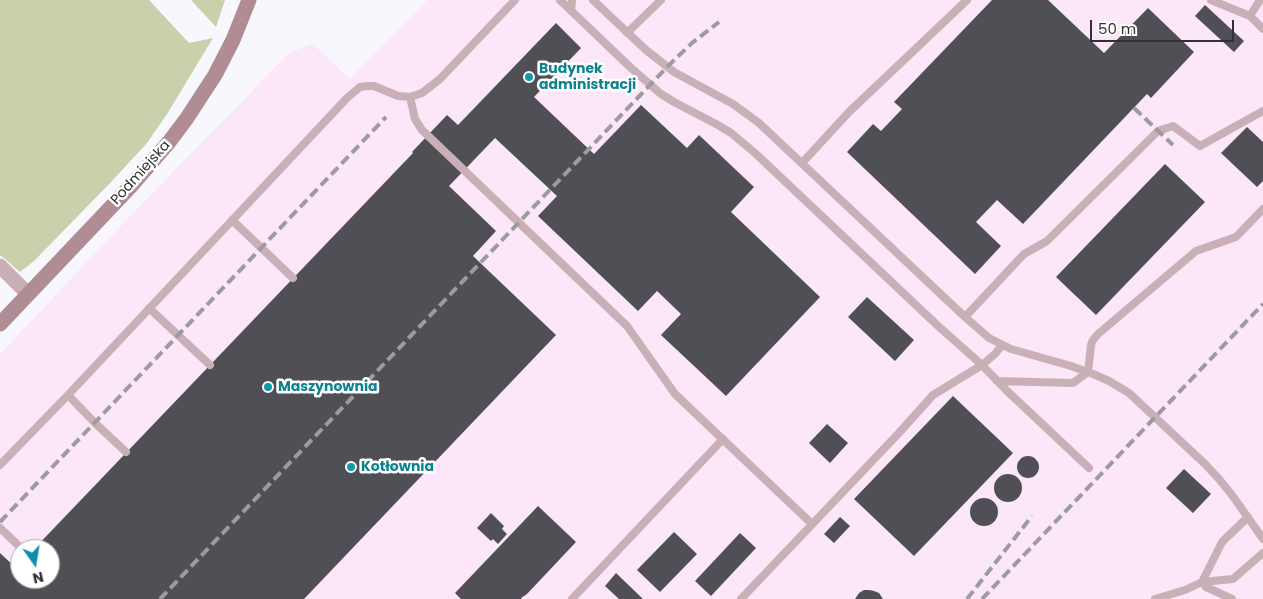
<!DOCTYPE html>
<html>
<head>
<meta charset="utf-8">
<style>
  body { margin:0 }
  #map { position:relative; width:1263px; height:599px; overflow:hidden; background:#f8f7fe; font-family:Poppins,sans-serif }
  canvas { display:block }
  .north { position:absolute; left:10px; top:539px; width:50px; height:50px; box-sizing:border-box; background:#fff; border:1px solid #adacae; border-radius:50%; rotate:167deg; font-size:14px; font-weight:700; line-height:20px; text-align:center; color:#313034 }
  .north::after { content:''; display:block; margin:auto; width:18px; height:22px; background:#0d8ead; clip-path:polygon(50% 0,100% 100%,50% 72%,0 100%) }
  .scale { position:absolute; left:1090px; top:20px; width:144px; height:22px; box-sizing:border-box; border:2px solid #313034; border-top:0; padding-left:6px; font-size:15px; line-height:18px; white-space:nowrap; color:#313034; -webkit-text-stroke:4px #fff; paint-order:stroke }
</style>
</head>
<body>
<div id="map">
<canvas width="1263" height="599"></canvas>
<div class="north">N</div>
<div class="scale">50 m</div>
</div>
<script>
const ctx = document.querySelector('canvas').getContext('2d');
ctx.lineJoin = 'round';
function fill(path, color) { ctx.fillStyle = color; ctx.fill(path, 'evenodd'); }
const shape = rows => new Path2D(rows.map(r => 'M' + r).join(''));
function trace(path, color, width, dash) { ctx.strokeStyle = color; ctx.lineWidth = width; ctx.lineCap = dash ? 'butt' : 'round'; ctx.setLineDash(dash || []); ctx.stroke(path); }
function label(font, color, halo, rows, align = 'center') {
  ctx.font = font + ' Poppins,sans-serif'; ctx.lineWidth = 5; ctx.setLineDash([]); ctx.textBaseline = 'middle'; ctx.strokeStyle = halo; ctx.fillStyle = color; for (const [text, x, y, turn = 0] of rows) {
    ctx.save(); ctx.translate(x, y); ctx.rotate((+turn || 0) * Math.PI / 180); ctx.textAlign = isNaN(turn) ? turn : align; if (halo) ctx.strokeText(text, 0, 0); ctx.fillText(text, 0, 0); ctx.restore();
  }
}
fill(shape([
  [427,0,1263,0,1263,599,0,599,0,354,133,213,290,52,313,44,350,79],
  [20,549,50,549,50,579,20,579]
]), '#fbe7f7');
fill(shape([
  [0,0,149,0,189,43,213,38,169,111,147,143,112,181,34,261,20,272,0,255],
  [191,0,225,0,216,27]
]), '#cad0ab');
fill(shape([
  [992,0,1048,0,1104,53,1148,8,1194,52,1151,98,1147,94,1023,224,997,200,976,222,1001,246,975,274,847,152,873,124,881,131,902,109,894,102],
  [1205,5,1244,41,1234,52,1195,16],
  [556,23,581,48,534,97,594,154,641,105,687,148,699,135,754,187,731,212,820,297,726,396,661,335,681,314,657,291,638,311,538,216,557,196,495,138,449,186,496,231,473,256,556,335,304,599,0,599,0,553,16,568,20,563,20,579,50,579,50,549,34,549,413,153,412,152,447,115,458,125],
  [1247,127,1263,142,1263,181,1257,187,1221,153],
  [1165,164,1205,202,1096,315,1056,277],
  [867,297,914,340,895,361,848,317],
  [953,396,1013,453,914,556,854,499],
  [827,424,848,443,830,463,809,443],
  '1017 467a11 11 0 1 1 22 0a11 11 0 1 1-22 0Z',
  [1184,469,1211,494,1193,513,1166,488],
  '994 488a14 14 0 1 1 28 0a14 14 0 1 1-28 0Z',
  '970 512a14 14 0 1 1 28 0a14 14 0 1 1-28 0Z',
  [538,506,576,542,527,594,521,598,522,599,461,599,455,593],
  [491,513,504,526,502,529,507,534,498,544,493,539,491,541,477,528],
  [840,517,850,526,834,543,824,534],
  [674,532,697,554,660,592,637,570],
  [740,533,756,548,711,596,695,581],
  [616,573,643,599,619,599,605,586],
  [864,590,869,590,874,591,879,593,883,599,855,599,859,593]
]), '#504f56');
trace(shape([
  [560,0,630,67,661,94,674,102,718,125,731,133,755,153,937,325,982,365,1006,390,1089,468],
  [593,0,646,50,674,72,733,104,759,123,965,317,989,338,1011,349,1071,366,1093,374,1109,381,1129,393,1205,464,1219,479,1232,495,1263,539],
  [1211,0,1250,16,1263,29],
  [571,11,572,0],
  [1250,16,1260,0],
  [627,33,661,0],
  [410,97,415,119,422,130,627,326,675,394,812,524],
  [802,163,849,112,967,0],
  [232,220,293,278],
  [149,308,210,365],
  [965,317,1024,254,1047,241,1158,131,1173,126,1200,146,1263,111],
  [997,381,1073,383,1088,372,1091,345,1093,340,1098,334,1196,251,1236,237,1263,209],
  [68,395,95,423,126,452],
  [0,465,68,395,347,98,360,87,367,86,374,86,398,96,410,97,422,93,440,79,515,0],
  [0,528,22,549],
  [1202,582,1222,542,1248,517],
  [1202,582,1206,587,1232,599],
  [572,599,723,439],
  [741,599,898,434,933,395,982,365,995,354,1002,345],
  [1155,599,1185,590,1202,582,1233,579,1263,553]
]), '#c9afb6', 8);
trace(shape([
  [0,266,28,294]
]), '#c9afb6', 15);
trace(shape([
  [0,324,131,186,169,142,187,118,215,75,233,40,249,0]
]), '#b08c95', 15);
trace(shape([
  [1134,108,1173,145],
  [0,522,386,117],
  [160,599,667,67,692,43,719,22],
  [967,599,1032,516],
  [982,599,1263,304]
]), '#9c9ba0', 4, [10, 5]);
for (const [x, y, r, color] of [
  [529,77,5,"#0f9aa8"],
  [268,387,5,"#0f9aa8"],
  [351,467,5,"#0f9aa8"]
]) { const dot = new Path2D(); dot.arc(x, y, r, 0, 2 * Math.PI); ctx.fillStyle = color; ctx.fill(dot); trace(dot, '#fff', 2); }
label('bold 14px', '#0d838f', '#fff', [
  ["Budynek",539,69],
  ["administracji",539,85],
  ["Maszynownia",278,387],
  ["Kotłownia",361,467]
], 'left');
label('14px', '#313034', '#fff', [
  ["Podmiejska",141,173,-48]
]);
</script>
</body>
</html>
